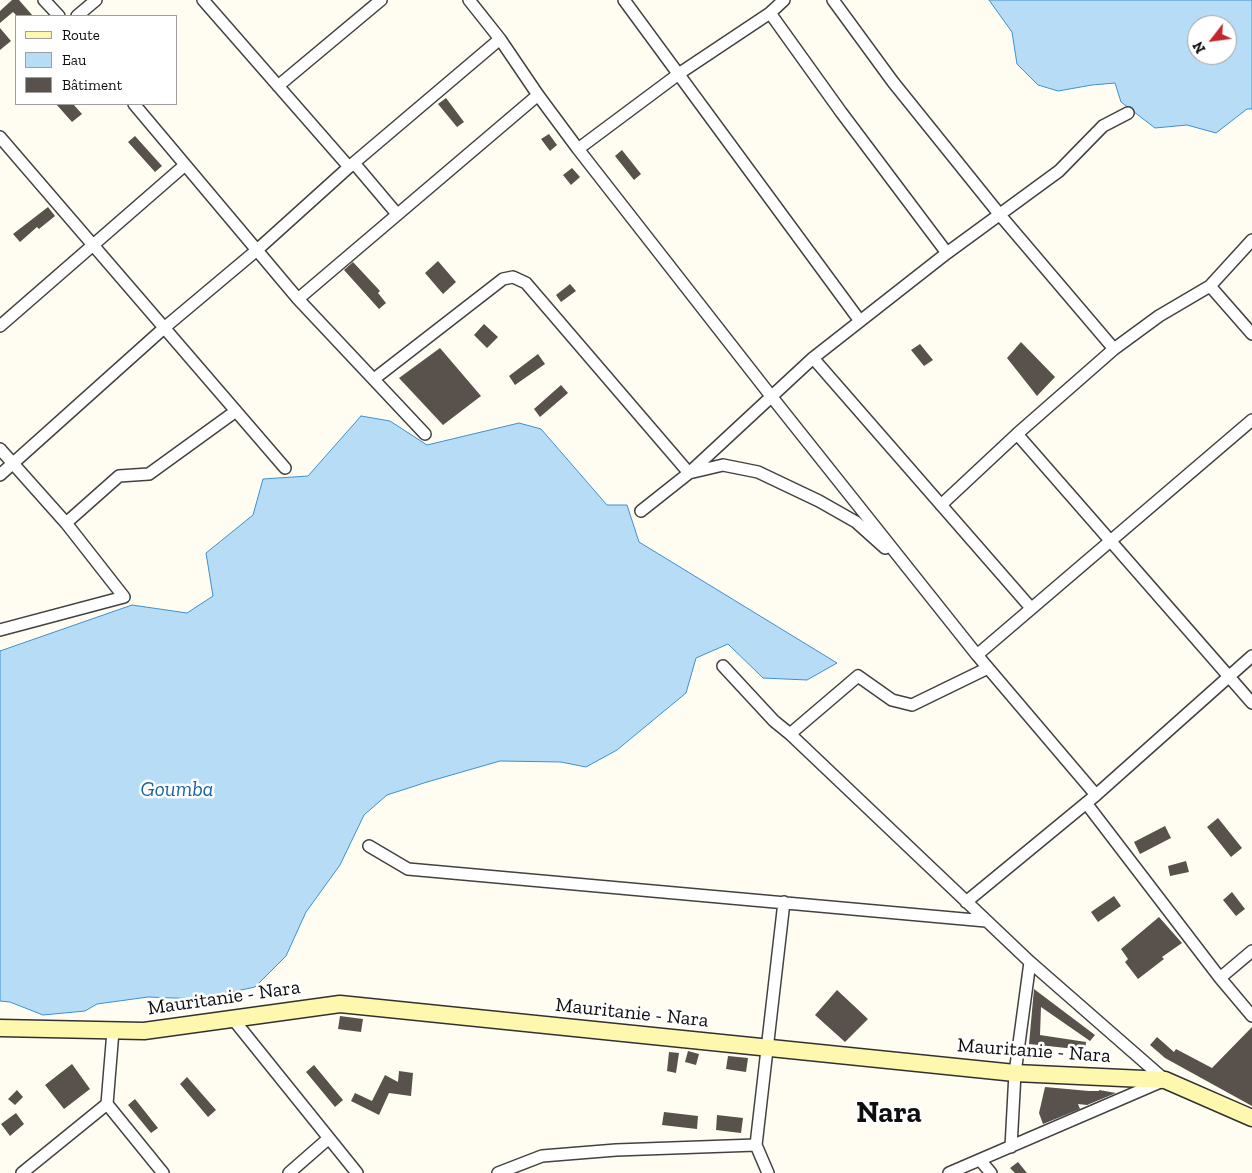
<!DOCTYPE html>
<html>
<head>
<meta charset="utf-8">
<style>
  body { margin:0 }
  #map { position:relative; width:1252px; height:1173px; overflow:hidden; background:#fffdf2; font-family:"Zilla Slab",serif }
  canvas { display:block }
  .legend { position:absolute; left:15px; top:15px; width:162px; height:90px; box-sizing:border-box; background:#fff; border:1px solid #9f9f9f; margin:0; padding:6px 9px; list-style:none; font-size:15px; color:#0f0f0f }
  .legend li { display:flex; align-items:center; gap:10px; height:25px }
  .legend b { width:25px; border:1px solid #9f9f9f }
  .north { position:absolute; left:1187px; top:15px; width:50px; height:50px; box-sizing:border-box; background:#fff; border:1px solid #9f9f9f; border-radius:50%; rotate:240deg; font-size:14px; font-weight:700; line-height:20px; text-align:center; color:#0f0f0f }
  .north::after { content:''; display:block; margin:auto; width:18px; height:22px; background:#bf272b; clip-path:polygon(50% 0,100% 100%,50% 72%,0 100%) }
</style>
</head>
<body>
<div id="map">
<canvas width="1252" height="1173"></canvas>
<ul class="legend">
<li><b style="height:6px;background:#fef7ae"></b>Route</li>
<li><b style="height:14px;background:#b7ddf6"></b>Eau</li>
<li><b style="height:14px;background:#58514c"></b>Bâtiment</li>
</ul>
<div class="north">N</div>
</div>
<script>
const ctx = document.querySelector('canvas').getContext('2d');
ctx.lineJoin = 'round';
function fill(path, color) { ctx.fillStyle = color; ctx.fill(path, 'evenodd'); }
const shape = rows => new Path2D(rows.map(r => 'M' + r).join(''));
function trace(path, color, width, dash) { ctx.strokeStyle = color; ctx.lineWidth = width; ctx.lineCap = dash ? 'butt' : 'round'; ctx.setLineDash(dash || []); ctx.stroke(path); }
function label(font, color, halo, rows, align = 'center') {
  ctx.font = font + ' "Zilla Slab",serif'; ctx.lineWidth = 5; ctx.setLineDash([]); ctx.textBaseline = 'middle'; ctx.strokeStyle = halo; ctx.fillStyle = color; for (const [text, x, y, turn = 0] of rows) {
    ctx.save(); ctx.translate(x, y); ctx.rotate((+turn || 0) * Math.PI / 180); ctx.textAlign = isNaN(turn) ? turn : align; if (halo) ctx.strokeText(text, 0, 0); ctx.fillText(text, 0, 0); ctx.restore();
  }
}
const water = shape([
  [989,0,1252,0,1252,109,1247,109,1216,133,1187,125,1155,128,1121,102,1115,83,1092,85,1058,91,1038,85,1017,64,1012,32,989,0],
  [1197,25,1227,25,1227,55,1197,55,1197,25],
  [361,416,390,421,427,445,519,423,541,429,607,505,627,505,639,542,837,663,807,680,763,678,728,644,696,658,686,693,617,750,586,767,561,762,500,761,427,782,387,795,364,815,340,865,306,912,286,956,255,987,200,999,148,997,97,1004,85,1011,43,1015,10,1002,0,1001,0,651,132,605,187,613,213,596,206,553,253,515,263,479,308,476,361,416]
]);
fill(water, '#b7ddf6');
trace(water, '#3e90cc', 1);
fill(shape([
  [12,0,19,0,33,16,17,16,13,12,0,23,0,11],
  [0,28,11,41,0,50],
  [446,98,464,122,457,127,438,104],
  [56,104,73,104,82,114,72,122],
  [549,134,557,145,550,151,541,139],
  [135,136,162,166,155,172,128,142],
  [622,150,641,174,634,180,615,156],
  [572,168,580,177,571,185,563,175],
  [48,207,55,216,39,229,37,227,20,242,13,234],
  [438,261,456,282,443,294,425,273],
  [353,262,380,291,378,293,386,303,379,309,344,270],
  [570,284,576,291,561,302,556,295],
  [484,324,498,337,487,348,474,335],
  [1021,342,1055,377,1037,396,1007,358],
  [920,344,933,360,924,366,911,350],
  [440,348,481,396,443,425,399,378],
  [538,354,545,364,515,385,509,376],
  [561,385,568,393,540,417,534,409],
  [1218,818,1242,848,1231,857,1207,827],
  [1165,826,1171,838,1140,854,1134,842],
  [1186,861,1189,872,1170,876,1168,866],
  [1232,892,1245,909,1236,916,1223,900],
  [1114,896,1121,906,1098,922,1091,912],
  [1159,917,1182,943,1162,957,1164,959,1138,979,1125,962,1128,959,1121,949],
  [1034,989,1095,1035,1090,1041,1041,1007,1040,1035,1086,1042,1085,1050,1029,1044],
  [837,990,868,1019,845,1042,815,1015],
  [340,1016,363,1019,361,1032,338,1029],
  [1252,1027,1252,1106,1165,1058,1150,1045,1157,1037,1174,1052,1176,1049,1212,1068],
  [688,1051,699,1054,696,1065,685,1062],
  [669,1052,679,1053,676,1073,667,1071],
  [728,1056,748,1058,746,1072,726,1069],
  [72,1064,90,1089,64,1109,45,1085],
  [314,1065,343,1100,335,1107,306,1072],
  [399,1071,413,1073,411,1096,389,1093,379,1115,351,1101,355,1093,372,1101,385,1075,398,1082],
  [187,1077,216,1110,208,1117,180,1084],
  [1045,1087,1089,1091,1099,1091,1099,1090,1116,1093,1087,1105,1078,1104,1080,1109,1043,1124,1039,1113],
  [17,1090,23,1097,15,1105,8,1099],
  [135,1099,158,1128,151,1133,128,1105],
  [664,1112,698,1116,697,1129,662,1125],
  [16,1113,24,1124,10,1136,1,1124],
  [717,1115,743,1118,741,1133,716,1130],
  [1018,1162,1027,1173,1015,1173,1010,1168]
]), '#58514c');
const street = shape([
  [44,0,59,16],
  [203,0,349,167],
  [469,0,500,39,538,95,578,149,771,396,977,655,1096,795],
  [624,0,860,321],
  [833,0,893,82,1000,215,1114,349],
  [770,13,841,112,947,253],
  [77,16,96,0],
  [278,86,381,0],
  [134,104,298,299,425,434],
  [0,137,285,468],
  [578,149,680,73,770,13,784,0],
  [354,163,397,214],
  [1210,286,1252,334],
  [298,299,538,95],
  [0,326,185,165],
  [813,358,1031,608],
  [374,379,503,279,513,277,526,283,689,473,723,465,758,472,819,501,856,522,885,548],
  [1017,434,1252,703],
  [0,449,66,523,124,597,0,630],
  [0,475,164,328,257,250,349,167,500,39],
  [941,505,1017,434,1114,349,1159,316,1210,286,1252,240],
  [641,511,689,473,813,358,947,253,1059,171,1103,126,1128,113],
  [66,523,119,476,149,474,236,411],
  [977,655,1252,420],
  [723,666,774,721,790,734,1030,962,1165,1080,949,1173],
  [790,734,858,676,892,700,912,705,988,668],
  [1086,803,1220,978,1252,1016],
  [369,846,408,869,986,921],
  [966,902,1096,795,1252,656],
  [1220,978,1252,951],
  [233,1019,357,1173],
  [107,1104,163,1173],
  [1011,1147,1015,1073,1030,962],
  [980,1160,991,1173],
  [22,1173,107,1104,113,1031],
  [289,1173,329,1138],
  [498,1173,542,1156,616,1150,756,1145],
  [768,1173,756,1145,784,902]
]);
const secondary = shape([
  [0,1028,144,1031,340,1004,1015,1073,1165,1080,1252,1118]
]);
trace(street, '#424242', 14);
trace(secondary, '#313131', 19);
trace(street, '#fff', 11);
trace(secondary, '#fef7ae', 16);
label('20px', '#0f0f0f', '#fff', [
  ["Mauritanie - Nara",224,998,-8],
  ["Mauritanie - Nara",632,1013,6],
  ["Mauritanie - Nara",1034,1051,4]
]);
label('italic 21px', '#1862a1', '#fff', [
  ["Goumba",177,790]
]);
label('bold 30px', '#0f0f0f', '#fff', [
  ["Nara",889,1113]
]);
</script>
</body>
</html>
